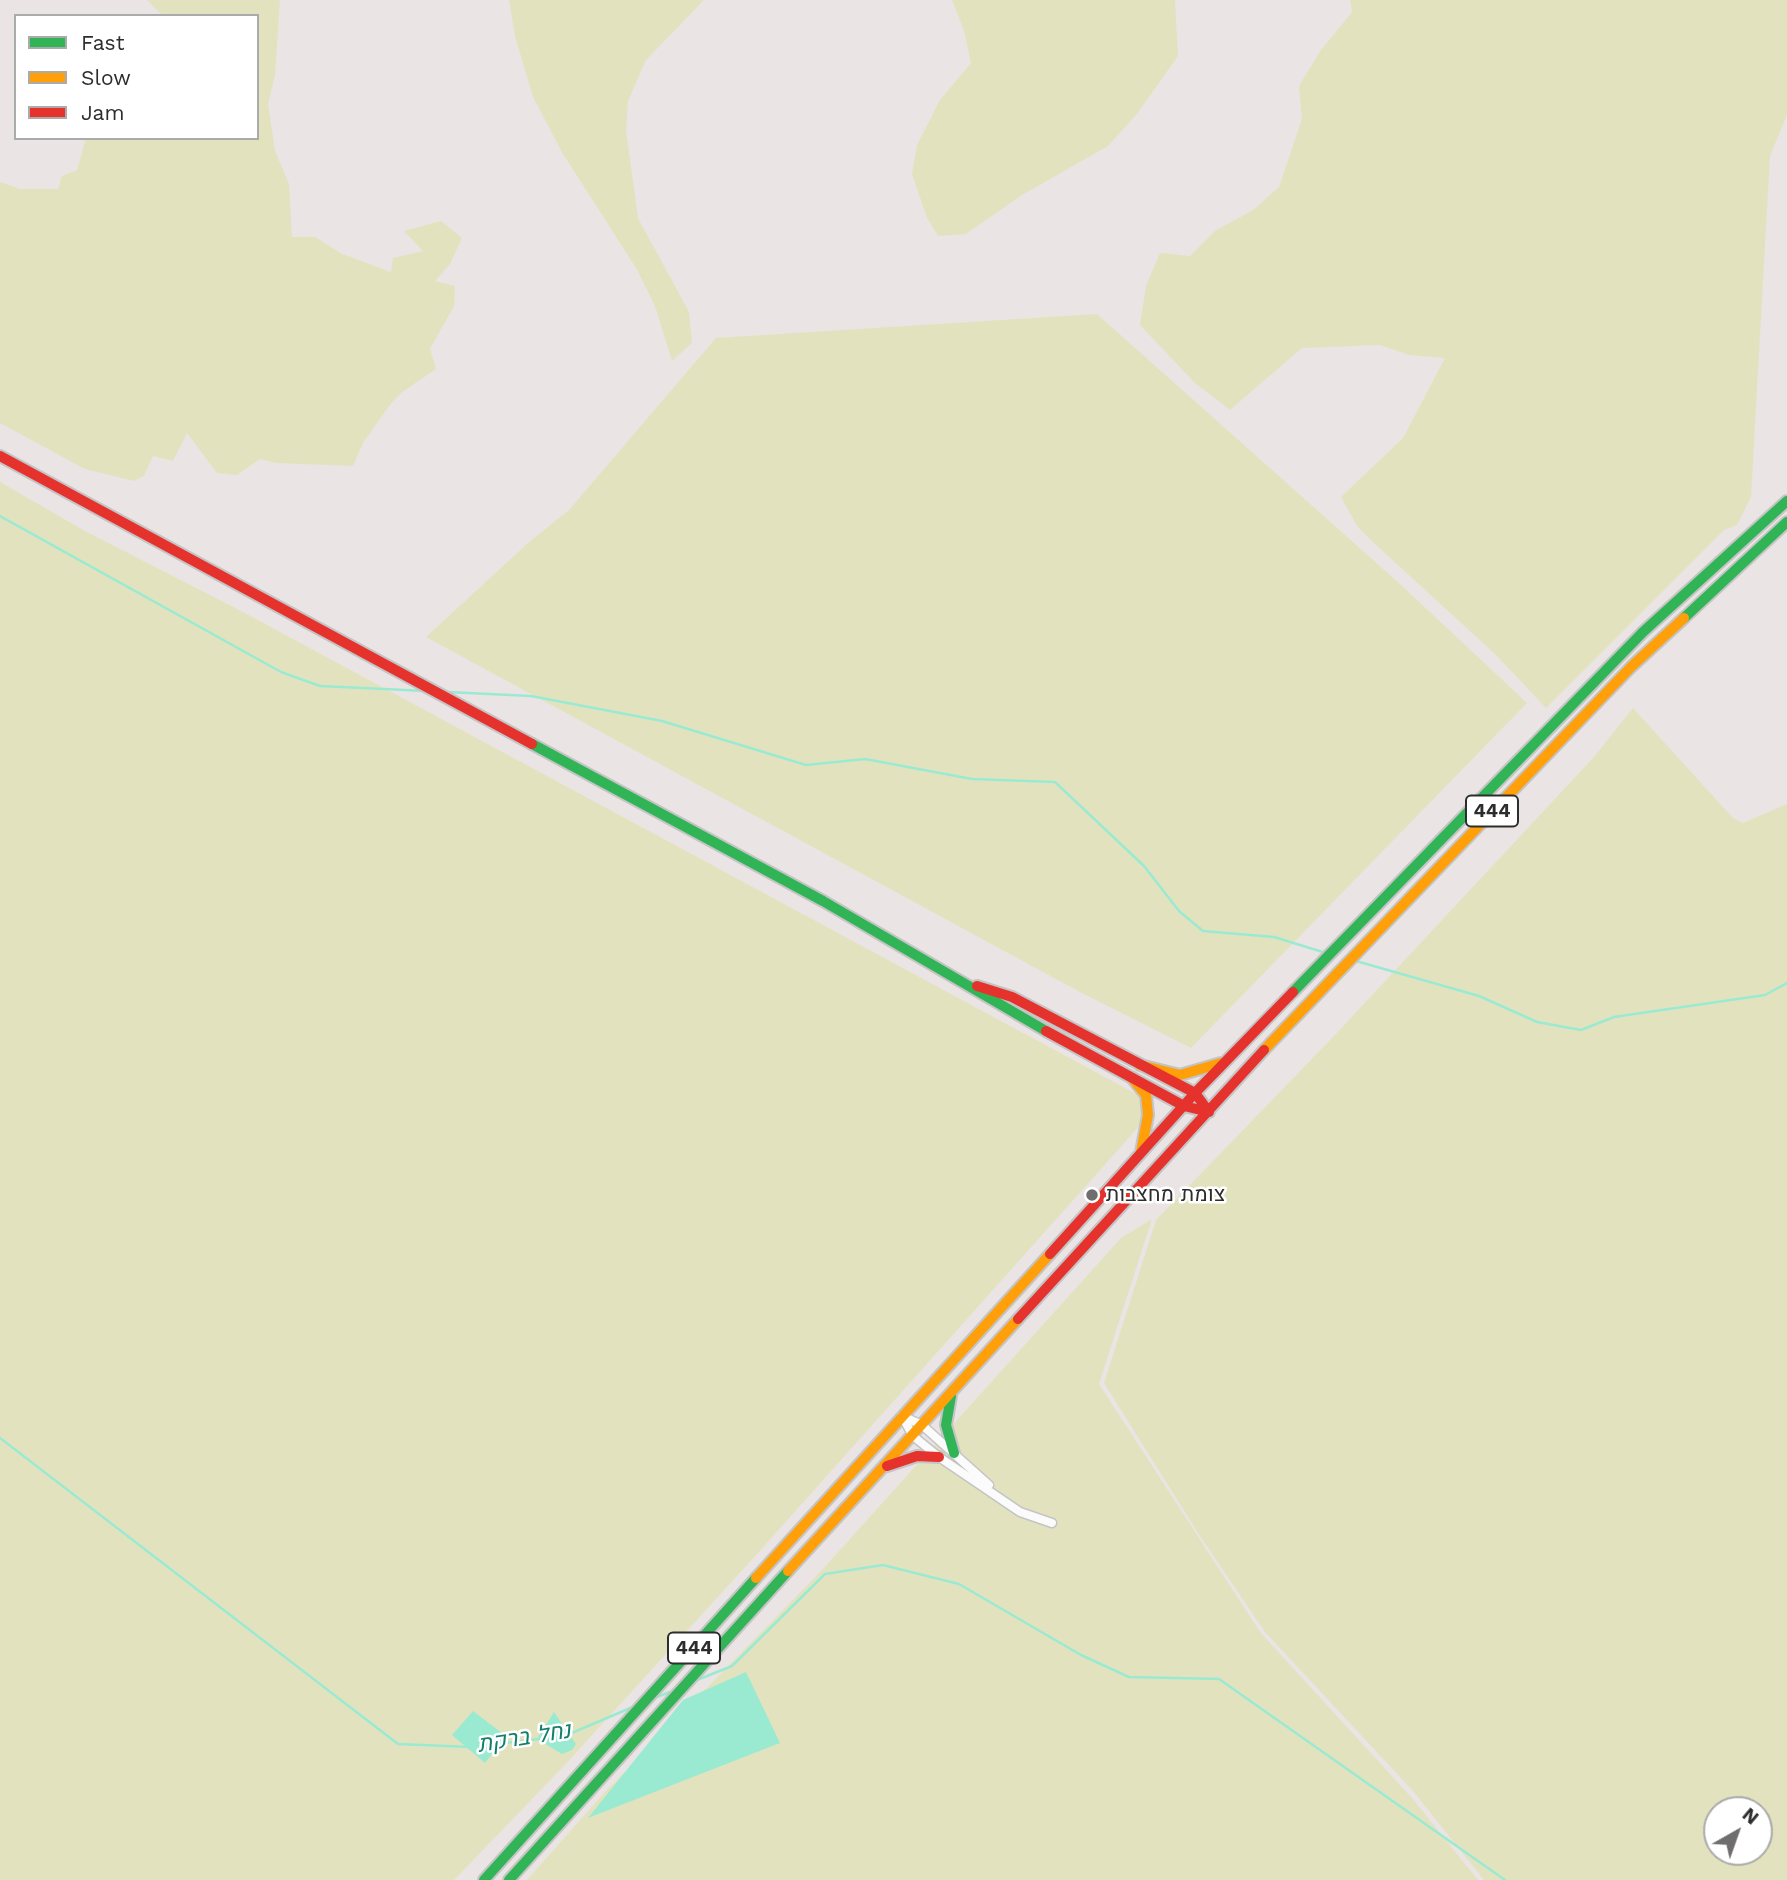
<!DOCTYPE html>
<html>
<head>
<meta charset="utf-8">
<style>
  body { margin:0 }
  #map { position:relative; width:1787px; height:1880px; overflow:hidden; background:#eae4e4; font-family:"Work Sans",sans-serif }
  canvas { display:block }
  .legend { position:absolute; left:14px; top:14px; width:245px; height:126px; box-sizing:border-box; background:#fff; border:2px solid #ababab; margin:0; padding:9px 12px; list-style:none; font-size:21px; color:#2d2d2d }
  .legend li { display:flex; align-items:center; gap:14px; height:35px }
  .legend b { width:35px; border:2px solid #ababab }
  .north { position:absolute; left:1703px; top:1796px; width:70px; height:70px; box-sizing:border-box; background:#fff; border:2px solid #ababab; border-radius:50%; rotate:40deg; font-size:19px; font-weight:700; line-height:28px; text-align:center; color:#2d2d2d }
  .north::after { content:''; display:block; margin:auto; width:24px; height:32px; background:#6f6d6d; clip-path:polygon(50% 0,100% 100%,50% 72%,0 100%) }
</style>
</head>
<body>
<div id="map">
<canvas width="1787" height="1880"></canvas>
<ul class="legend">
<li><b style="height:9px;background:#30b455"></b>Fast</li>
<li><b style="height:9px;background:#ff9f0a"></b>Slow</li>
<li><b style="height:9px;background:#e5322d"></b>Jam</li>
</ul>
<div class="north">N</div>
</div>
<script>
const ctx = document.querySelector('canvas').getContext('2d');
ctx.lineJoin = 'round';
function fill(path, color) { ctx.fillStyle = color; ctx.fill(path, 'evenodd'); }
const shape = rows => new Path2D(rows.map(r => 'M' + r).join(''));
function trace(path, color, width, dash) { ctx.strokeStyle = color; ctx.lineWidth = width; ctx.lineCap = dash ? 'butt' : 'round'; ctx.setLineDash(dash || []); ctx.stroke(path); }
function label(font, color, halo, rows, align = 'center') {
  ctx.font = font + ' "Work Sans",Heebo,sans-serif'; ctx.lineWidth = 5; ctx.setLineDash([]); ctx.textBaseline = 'middle'; ctx.strokeStyle = halo; ctx.fillStyle = color; for (const [text, x, y, turn = 0] of rows) {
    ctx.save(); ctx.translate(x, y); ctx.rotate((+turn || 0) * Math.PI / 180); ctx.textAlign = isNaN(turn) ? turn : align; if (halo) ctx.strokeText(text, 0, 0); ctx.fillText(text, 0, 0); ctx.restore();
  }
}
fill(shape([
  [147,0,280,0,275,75,268,104,275,151,289,184,292,237,315,237,342,254,391,272,393,258,423,251,404,231,441,221,462,238,450,264,435,281,455,286,454,306,430,349,436,369,401,393,389,406,363,443,353,466,276,463,260,459,237,475,217,473,187,433,173,461,153,456,144,476,134,481,85,469,0,423,0,182,20,189,58,189,62,176,77,170,86,138,257,138,257,16,163,16],
  [509,0,704,0,646,60,628,101,626,130,638,218,689,312,692,343,672,361,655,306,636,268,563,154,533,97,515,36],
  [952,0,1175,0,1178,56,1137,114,1108,146,1022,195,966,234,938,236,927,218,912,174,917,145,940,100,971,63,964,31],
  [1350,0,1787,0,1787,115,1770,156,1751,497,1737,525,1724,530,1546,708,1496,655,1374,543,1357,526,1341,497,1403,438,1445,358,1409,355,1380,345,1302,348,1230,410,1195,383,1140,325,1146,286,1160,253,1190,256,1215,231,1253,210,1279,187,1302,119,1299,86,1321,50,1352,12],
  [1097,314,1400,584,1527,703,1191,1048,1078,991,426,637,528,543,569,510,716,338],
  [0,482,85,531,243,612,1140,1096,1143,1122,757,1554,563,1767,454,1880,0,1880],
  [1633,708,1733,818,1743,823,1787,804,1787,1880,1484,1880,1413,1791,1265,1632,1200,1536,1104,1383,1156,1220,1333,1037,1593,758],
  [1717,1810,1759,1810,1759,1852,1717,1852],
  [1152,1219,1099,1384,1260,1632,1412,1798,1478,1880,527,1880,605,1792,822,1570,1121,1238]
]), '#e2e3be');
fill(shape([
  [746,1672,780,1743,588,1818,683,1700],
  [473,1711,506,1736,485,1763,452,1735],
  [554,1712,576,1744,572,1750,562,1754,537,1739]
]), '#9aead2');
trace(shape([
  [0,516,281,672,320,686,426,691],
  [447,692,531,696,662,721,806,765,865,759,972,779,1055,782,1144,866,1179,911,1203,931,1274,937,1326,953],
  [1356,961,1479,996,1537,1022,1581,1030,1614,1017,1765,995,1787,983],
  [0,1438,398,1744,470,1747],
  [692,1682,732,1666,825,1574,883,1565,959,1584,1081,1655,1129,1677,1219,1679,1505,1880],
  [657,1697,670,1692],
  [567,1735,635,1706],
  [497,1744,539,1739]
]), '#9aead2', 2.5);
const street = shape([
  [902,1416,913,1436,939,1457,1020,1512,1052,1523],
  [902,1416,922,1425,989,1485]
]);
const fast = shape([
  [1684,618,1787,522],
  [532,744,823,901,1046,1031],
  [1293,992,1643,632,1787,501],
  [951,1396,946,1425,954,1453],
  [484,1880,756,1578],
  [509,1880,788,1571]
]);
const slow = shape([
  [1264,1050,1631,667,1684,618],
  [1140,1065,1180,1075,1221,1063],
  [1132,1078,1146,1095,1148,1115,1141,1152],
  [788,1571,1018,1319],
  [756,1578,1050,1254]
]);
const jam = shape([
  [0,456,532,744],
  [977,986,1012,997,1195,1093,1209,1112],
  [1046,1031,1184,1106,1209,1112],
  [1050,1254,1195,1093,1293,992],
  [1018,1319,1264,1050],
  [887,1466,917,1456,939,1457]
]);
trace(street, '#c4c4c5', 11);
trace(fast, '#c4c4c5', 14);
trace(slow, '#c4c4c5', 14);
trace(jam, '#c4c4c5', 14);
trace(street, '#fcfbfb', 8);
trace(fast, '#30b455', 10);
trace(slow, '#ff9f0a', 10);
trace(jam, '#e5322d', 10);
for (const [x, y, r, color] of [
  [1092,1195,7,"#6f6d6d"]
]) { const dot = new Path2D(); dot.arc(x, y, r, 0, 2 * Math.PI); ctx.fillStyle = color; ctx.fill(dot); trace(dot, '#fff', 2.5); }
for (const [x, y, w] of [
  [1492,811,52],
  [694,1648,52]
]) { const box = new Path2D(); box.roundRect(x - w / 2, y - 15.5, w, 31, 5); ctx.fillStyle = '#fff'; ctx.fill(box); trace(box, '#2d2d2d', 2); }
label('bold 19px', '#2d2d2d', null, [
  ["444",1492,811],
  ["444",694,1648]
]);
label('21px', '#2d2d2d', '#fff', [
  ["צומת מחצבות",1106,1195]
], 'left');
label('italic 23px', '#128069', '#fff', [
  ["נחל ברקת",524,1738,-9]
]);
</script>
</body>
</html>
